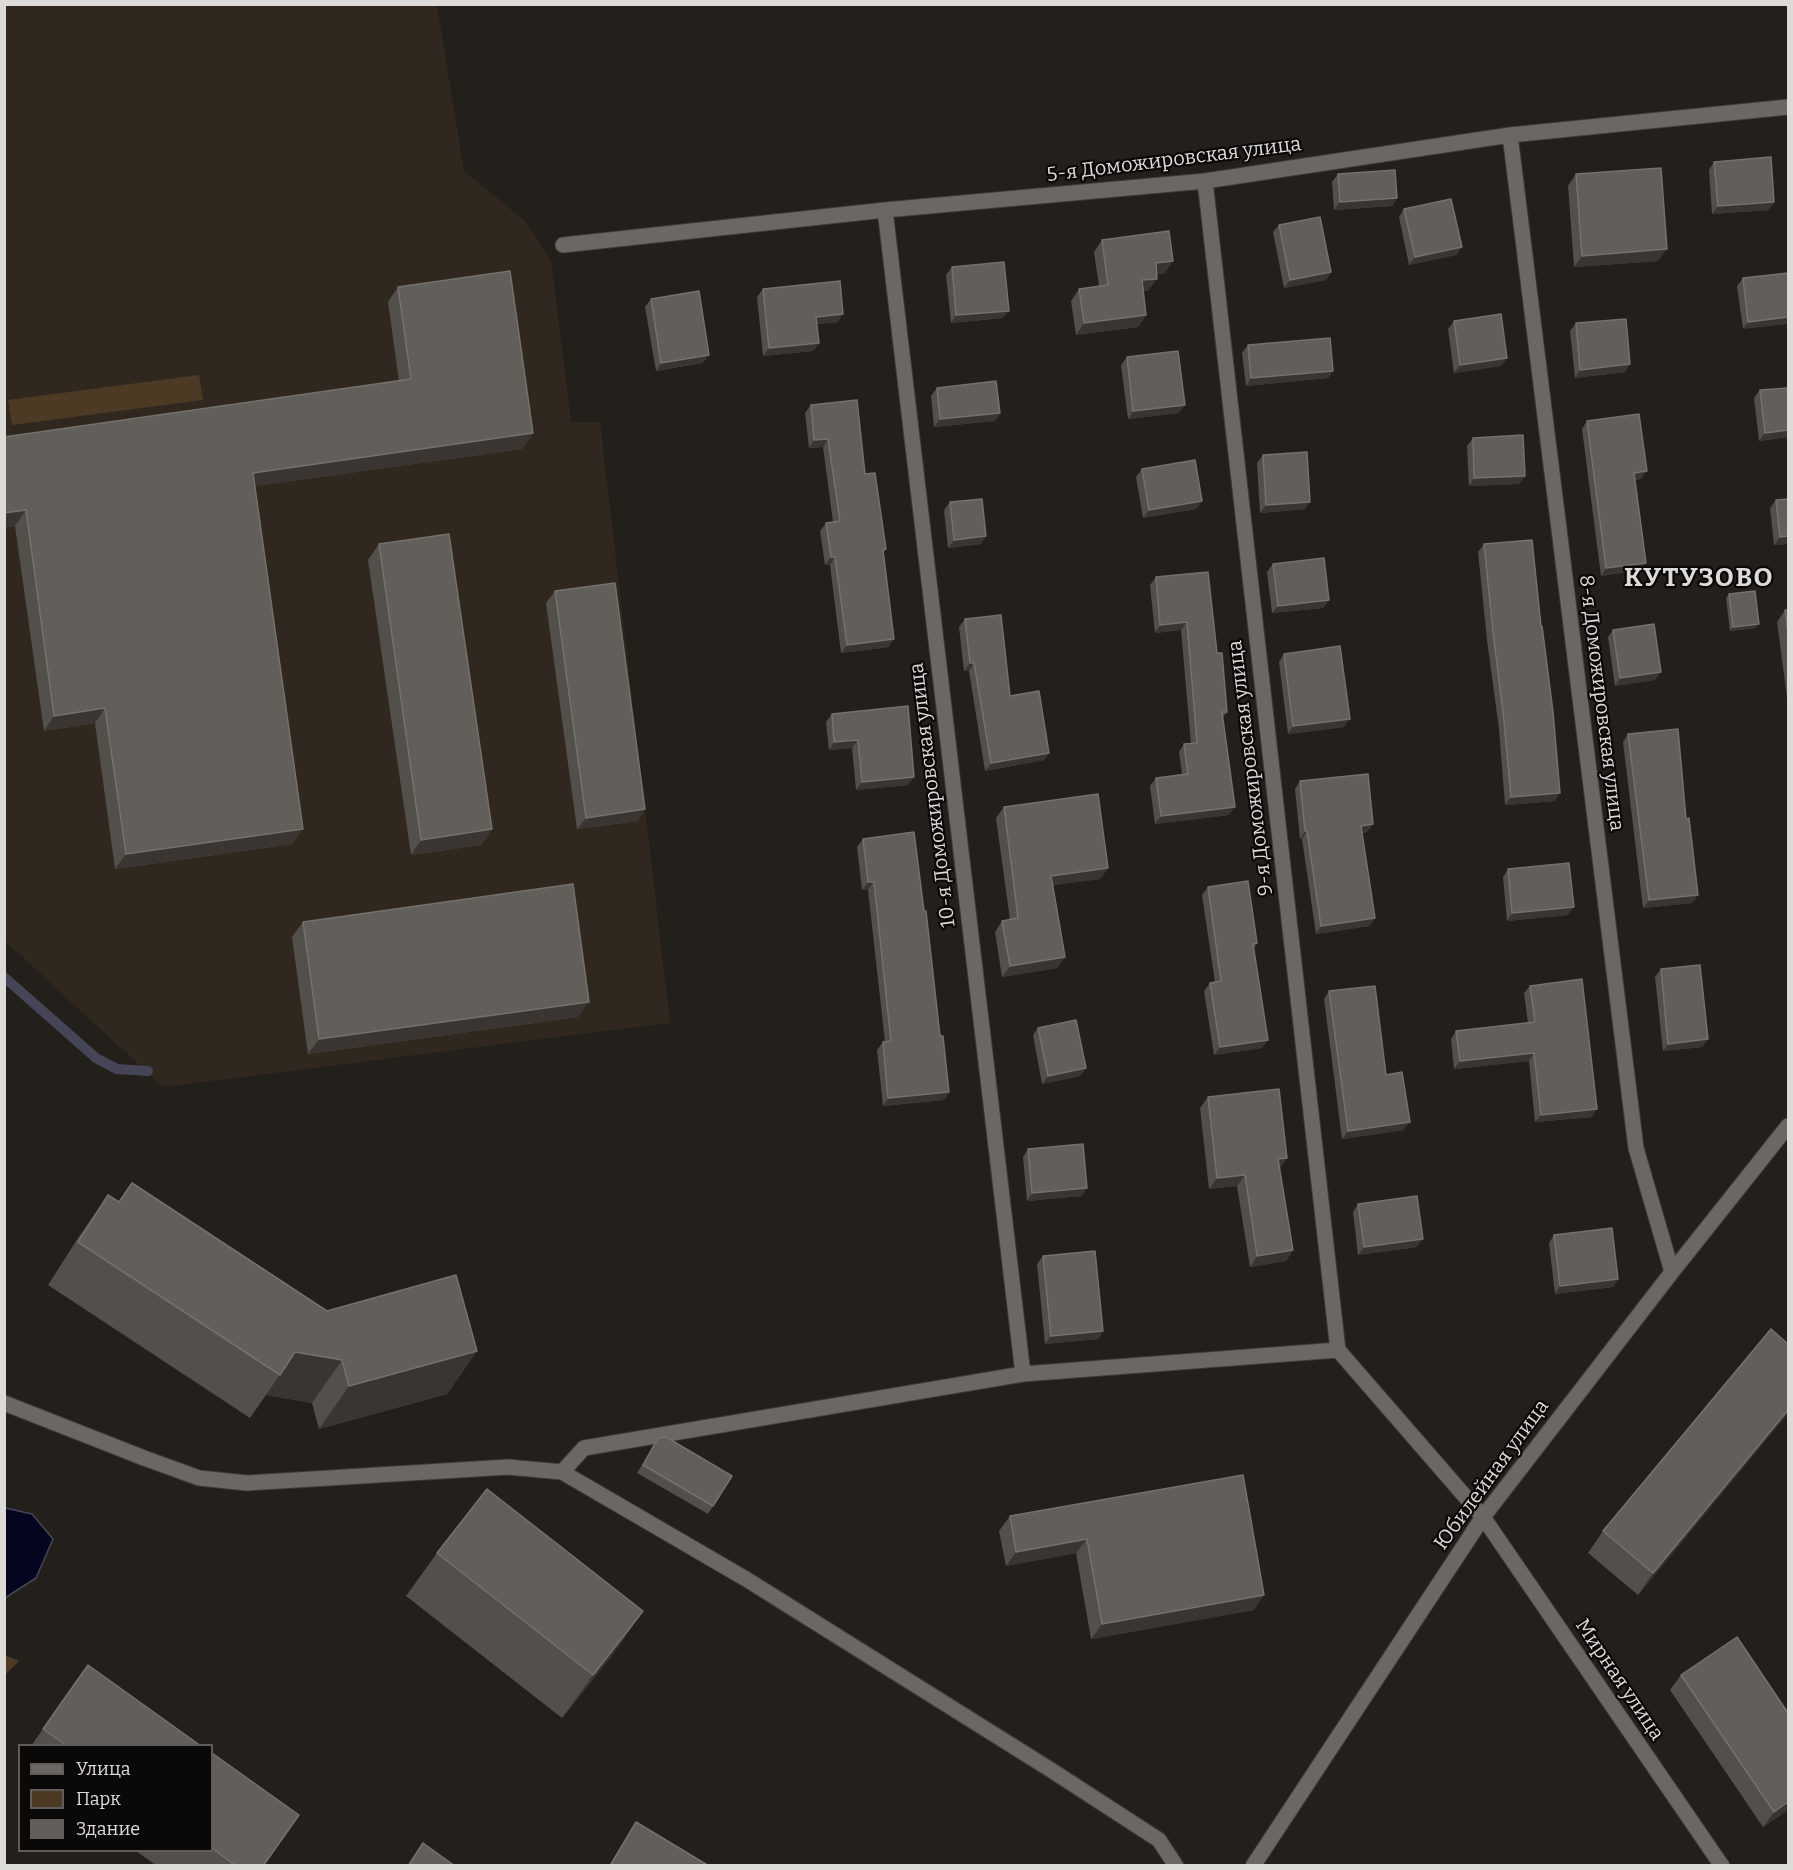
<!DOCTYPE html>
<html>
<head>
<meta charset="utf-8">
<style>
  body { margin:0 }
  #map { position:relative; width:1793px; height:1870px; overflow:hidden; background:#231f1b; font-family:Bitter,serif }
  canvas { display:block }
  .frame { position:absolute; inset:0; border:6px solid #dddbd8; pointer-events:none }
  .legend { position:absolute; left:18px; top:1744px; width:195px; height:108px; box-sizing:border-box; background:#0b0907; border:2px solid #5f5d5b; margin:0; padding:8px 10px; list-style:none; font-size:18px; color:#dddbd8 }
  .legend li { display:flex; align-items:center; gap:12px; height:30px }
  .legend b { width:30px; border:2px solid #5f5d5b }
</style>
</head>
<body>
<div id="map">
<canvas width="1793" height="1870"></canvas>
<div class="frame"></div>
<ul class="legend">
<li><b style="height:8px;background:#6c6762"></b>Улица</li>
<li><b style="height:16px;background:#4d3a24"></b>Парк</li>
<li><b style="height:16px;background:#625e59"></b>Здание</li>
</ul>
</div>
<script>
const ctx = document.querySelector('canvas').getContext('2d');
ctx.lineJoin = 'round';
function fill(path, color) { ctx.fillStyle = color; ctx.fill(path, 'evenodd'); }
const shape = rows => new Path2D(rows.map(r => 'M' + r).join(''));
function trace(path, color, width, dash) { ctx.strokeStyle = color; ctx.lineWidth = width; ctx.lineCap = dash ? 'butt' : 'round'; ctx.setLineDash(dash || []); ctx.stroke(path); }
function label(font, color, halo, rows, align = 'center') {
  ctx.font = font + ' Bitter,serif'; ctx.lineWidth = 4.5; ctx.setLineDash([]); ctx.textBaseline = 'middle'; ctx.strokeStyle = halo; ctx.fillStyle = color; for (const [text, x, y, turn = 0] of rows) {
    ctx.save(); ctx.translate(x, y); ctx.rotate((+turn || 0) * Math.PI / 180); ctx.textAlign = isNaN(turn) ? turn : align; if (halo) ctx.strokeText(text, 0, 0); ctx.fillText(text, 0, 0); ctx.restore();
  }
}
fill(shape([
  [4,5,437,5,464,171,525,221,551,261,571,422,600,422,670,1023,163,1087,5,941]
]), '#30281e');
fill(shape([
  [199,375,203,400,12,425,8,400],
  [5,1655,19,1661,5,1675]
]), '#4d3a24');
const water = shape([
  [5,1508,32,1514,53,1539,36,1578,5,1598,5,1508]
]);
fill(water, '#050520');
trace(water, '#464557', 1.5);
trace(shape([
  [4,977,96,1058,117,1069,148,1071]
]), '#464557', 10);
const minor = shape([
  [1510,135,1636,1148,1672,1272],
  [1205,181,1338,1350],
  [885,210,1023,1374],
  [563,245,885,210,1205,181,1510,135,1788,107],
  [4,1403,144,1458,199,1478,247,1483,508,1467,562,1472,746,1579,1051,1770,1159,1840,1176,1866],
  [562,1472,584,1448,1023,1374,1338,1350,1483,1517,1722,1866],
  [1253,1866,1483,1517,1672,1272,1788,1126]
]);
trace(minor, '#3e3b38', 17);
trace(minor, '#6c6762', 15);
fill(shape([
  [1714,162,1769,210,1712,214,1709,170],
  [1338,174,1397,198,1392,206,1334,210,1332,182],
  [1576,174,1658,261,1574,267,1568,186],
  [1404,209,1462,247,1456,255,1409,265,1399,217],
  [1279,225,1331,272,1326,280,1284,288,1273,232],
  [1102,240,1165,273,1157,274,1149,290,1143,291,1146,315,1138,327,1076,335,1071,301,1079,289,1099,286,1094,252],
  [952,267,1003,318,951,323,946,275],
  [1788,273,1743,329,1737,286,1743,278],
  [398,287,533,433,522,449,255,486,303,829,292,844,115,869,95,723,44,731,15,526,4,527,4,437,399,381,388,302],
  [763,289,838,322,817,324,819,343,813,351,763,356,757,297],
  [651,299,703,363,656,371,645,307],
  [1454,321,1507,358,1501,366,1454,373,1448,329],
  [1576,323,1630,364,1625,372,1575,378,1570,331],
  [1248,345,1333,371,1328,378,1246,386,1242,353],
  [1127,357,1179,413,1128,419,1121,365],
  [937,388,1000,413,995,421,934,427,931,396],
  [1788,388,1788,437,1759,441,1754,398,1760,390],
  [811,405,865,474,886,549,883,553,889,647,841,653,830,565,825,565,820,531,826,523,833,522,823,447,809,448,805,413],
  [1587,421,1641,479,1634,480,1640,570,1601,576,1582,429],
  [1473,438,1525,476,1519,484,1469,486,1467,446],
  [1263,455,1305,509,1260,513,1257,463],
  [1142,469,1202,501,1196,509,1143,518,1136,477],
  [1776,500,1788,544,1774,545,1770,508],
  [950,502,986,536,981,544,948,548,944,510],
  [379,544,492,829,481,845,411,855,368,560],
  [1484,544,1555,801,1505,805,1499,729,1487,640,1478,552],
  [1273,564,1329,600,1323,608,1272,613,1267,572],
  [1156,577,1217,653,1227,712,1223,717,1229,815,1155,824,1150,786,1156,778,1182,774,1179,752,1184,744,1191,744,1181,630,1155,633,1150,585],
  [555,591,645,809,637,821,577,829,546,603],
  [1729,594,1756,628,1730,631,1726,598],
  [1785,610,1788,610,1788,705,1777,622],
  [965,619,1010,696,1049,753,1044,760,985,771,969,671,964,671,959,627],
  [1613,630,1655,680,1615,686,1608,637],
  [1284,654,1344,727,1288,734,1279,662],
  [832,714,914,777,908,785,856,790,852,748,829,750,826,722],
  [1628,734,1686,819,1698,895,1692,903,1643,908,1623,742],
  [1300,781,1373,824,1367,832,1362,833,1375,918,1369,926,1316,934,1302,839,1300,839,1295,789],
  [1004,807,1108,868,1100,879,1053,885,1065,957,1057,968,1002,977,995,932,1002,921,1010,920,996,818],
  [863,839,940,1036,949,1092,944,1100,883,1106,877,1050,883,1042,885,1042,868,890,862,890,857,847],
  [1508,869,1568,915,1507,921,1503,877],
  [1208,887,1257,943,1254,948,1262,1048,1214,1055,1204,991,1210,983,1215,982,1202,895],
  [303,922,578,1017,308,1054,292,937],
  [1661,969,1708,1039,1702,1047,1663,1051,1655,977],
  [1530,986,1592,1117,1535,1122,1529,1061,1454,1069,1451,1039,1456,1031,1528,1023,1524,993],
  [1329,991,1386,1075,1404,1130,1342,1139,1324,999],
  [1038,1028,1086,1068,1080,1076,1042,1084,1033,1035],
  [1208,1097,1287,1158,1280,1168,1293,1250,1286,1261,1250,1267,1237,1186,1209,1189,1200,1108],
  [1028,1149,1082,1196,1027,1201,1023,1157],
  [132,1183,327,1311,477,1351,447,1394,319,1429,312,1403,266,1395,250,1418,48,1285,78,1238,108,1195,119,1202],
  [1358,1204,1417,1247,1358,1255,1353,1212],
  [1554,1235,1618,1279,1613,1287,1555,1294,1549,1243],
  [1043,1256,1103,1331,1098,1339,1045,1344,1037,1264],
  [1788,1413,1638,1595,1588,1553,1603,1531],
  [658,1438,713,1506,708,1514,637,1473],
  [1243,1475,1254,1610,1091,1639,1076,1553,1006,1566,999,1531,1010,1516],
  [437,1553,643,1611,613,1654,562,1718,406,1596],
  [88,1665,201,1746,31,1746],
  [1681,1675,1788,1713,1788,1810,1763,1827,1670,1690],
  [212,1753,264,1866,157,1866,136,1851,212,1851],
  [636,1822,709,1866,609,1866]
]), '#534f4a');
fill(shape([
  [1397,198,1392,206,1334,210,1340,202],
  [1774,202,1769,210,1712,214,1718,206],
  [1462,247,1456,255,1409,265,1415,257],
  [1667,249,1658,261,1574,267,1582,256],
  [1173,261,1165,273,1147,275,1156,263],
  [1331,272,1326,280,1284,288,1290,280],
  [1157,279,1149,290,1133,292,1142,280],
  [1009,311,1003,318,951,323,956,315],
  [843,314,838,322,811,325,816,317],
  [1146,315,1138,327,1076,335,1084,323],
  [1788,317,1788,324,1743,329,1748,322],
  [819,343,813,351,763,356,769,348],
  [709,355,703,363,656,371,661,363],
  [1507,358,1501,366,1454,373,1460,365],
  [1630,364,1625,372,1575,378,1580,370],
  [1333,371,1328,378,1246,386,1251,378],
  [1185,405,1179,413,1128,419,1133,411],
  [1000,413,995,421,934,427,940,419],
  [1788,430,1788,437,1759,441,1765,433],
  [533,433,522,449,242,488,253,473],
  [828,439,823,447,809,448,814,440],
  [1647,471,1641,479,1628,481,1634,473],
  [1525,476,1519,484,1469,486,1474,478],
  [1202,501,1196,509,1143,518,1149,510],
  [1310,502,1305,509,1260,513,1266,505],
  [26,510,15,526,4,527,4,513],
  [986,536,981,544,948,548,954,540],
  [1788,536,1788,544,1774,545,1780,537],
  [831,557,835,557,830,565,825,565],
  [1646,563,1640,570,1601,576,1606,568],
  [1329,600,1323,608,1272,613,1278,606],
  [1187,622,1181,630,1155,633,1160,625],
  [1759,624,1756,628,1730,631,1733,627],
  [894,639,889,647,841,653,847,645],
  [970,663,974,663,969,671,964,671],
  [1661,672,1655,680,1615,686,1620,678],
  [105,708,95,723,44,731,54,716],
  [1350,719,1344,727,1288,734,1293,726],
  [858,740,852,748,829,750,834,742],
  [1049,753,1044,760,985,771,991,763],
  [914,777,908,785,856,790,862,782],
  [1560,793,1555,801,1505,805,1511,797],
  [1235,807,1229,815,1155,824,1161,816],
  [645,809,637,821,577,829,586,818],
  [1373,824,1367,832,1355,834,1361,826],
  [303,829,292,844,115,869,126,854],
  [492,829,481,845,411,855,421,840],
  [1305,831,1307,831,1302,839,1300,839],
  [1108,868,1100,879,1044,886,1051,876],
  [868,882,874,882,868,890,862,890],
  [1698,895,1692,903,1643,908,1649,900],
  [1574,907,1568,915,1507,921,1512,913],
  [1375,918,1369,926,1316,934,1321,926],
  [1065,957,1057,968,1002,977,1010,966],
  [589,1002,578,1017,308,1054,319,1039],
  [1708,1039,1702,1047,1663,1051,1668,1044],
  [1268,1040,1262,1048,1214,1055,1220,1047],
  [1534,1053,1529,1061,1454,1069,1460,1061],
  [1086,1068,1080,1076,1042,1084,1048,1076],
  [949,1092,944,1100,883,1106,888,1098],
  [1597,1109,1592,1117,1535,1122,1541,1115],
  [1410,1122,1404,1130,1342,1139,1348,1131],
  [1287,1158,1279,1169,1278,1159],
  [1245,1175,1237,1186,1209,1189,1217,1178],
  [1087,1188,1082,1196,1027,1201,1032,1193],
  [1423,1239,1417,1247,1358,1255,1364,1247],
  [1293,1250,1286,1261,1250,1267,1257,1256],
  [1618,1279,1613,1287,1555,1294,1560,1286],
  [1103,1331,1098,1339,1045,1344,1051,1336],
  [477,1351,447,1394,319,1429,349,1386],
  [295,1352,342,1360,312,1403,266,1395],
  [1788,1410,1788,1413,1638,1595,1653,1573],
  [1087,1539,1076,1553,1006,1566,1016,1552],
  [1264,1595,1254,1610,1091,1639,1102,1624],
  [643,1611,613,1654,562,1718,593,1675],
  [1788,1802,1788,1810,1763,1827,1774,1812]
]), '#3a3531');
const building = shape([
  [1771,157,1774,202,1718,206,1714,162,1771,157],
  [1661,168,1667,249,1582,256,1576,174,1661,168],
  [1395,170,1397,198,1340,202,1338,174,1395,170],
  [1451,199,1462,247,1415,257,1404,209,1451,199],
  [1320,217,1331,272,1290,280,1279,225,1320,217],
  [1169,231,1173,261,1156,263,1157,279,1142,280,1146,315,1084,323,1079,289,1108,285,1102,240,1169,231],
  [1004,262,1009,311,956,315,952,267,1004,262],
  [510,271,533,433,253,473,303,829,126,854,105,708,54,716,26,510,4,513,4,437,411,379,398,287,510,271],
  [1788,273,1788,317,1748,322,1743,278,1788,273],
  [840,281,843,314,816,317,819,343,769,348,763,289,840,281],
  [699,291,709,355,661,363,651,299,699,291],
  [1501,314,1507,358,1460,365,1454,321,1501,314],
  [1626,319,1630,364,1580,370,1576,323,1626,319],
  [1330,338,1333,371,1251,378,1248,345,1330,338],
  [1178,351,1185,405,1133,411,1127,357,1178,351],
  [996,381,1000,413,940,419,937,388,996,381],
  [1788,388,1788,430,1765,433,1760,390,1788,388],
  [857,400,865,474,875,473,886,549,883,550,894,639,847,645,835,557,831,557,826,523,840,521,828,439,814,440,811,405,857,400],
  [1639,414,1647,471,1634,473,1646,563,1606,568,1587,421,1639,414],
  [1523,435,1525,476,1474,478,1473,438,1523,435],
  [1307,452,1310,502,1266,505,1263,455,1307,452],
  [1195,460,1202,501,1149,510,1142,469,1195,460],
  [982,499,986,536,954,540,950,502,982,499],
  [1788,499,1788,536,1780,537,1776,500,1788,499],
  [449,534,492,829,421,840,379,544,449,534],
  [1532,540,1541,626,1542,626,1553,712,1560,793,1511,797,1504,721,1493,632,1484,544,1532,540],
  [1324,558,1329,600,1278,606,1273,564,1324,558],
  [1208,572,1217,653,1222,653,1227,712,1222,712,1235,807,1161,816,1156,778,1188,774,1184,744,1197,743,1187,622,1160,625,1156,577,1208,572],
  [615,583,645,809,586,818,555,591,615,583],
  [1755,591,1759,624,1733,627,1729,594,1755,591],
  [1785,610,1788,610,1788,633,1785,610],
  [1001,615,1010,696,1039,691,1049,753,991,763,974,663,970,663,965,619,1001,615],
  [1654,624,1661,672,1620,678,1613,630,1654,624],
  [1340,646,1350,719,1293,726,1284,654,1340,646],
  [908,706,914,777,862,782,858,740,834,742,832,714,908,706],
  [1678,729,1686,819,1689,818,1698,895,1649,900,1628,734,1678,729],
  [1368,774,1373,824,1361,826,1375,918,1321,926,1307,831,1305,831,1300,781,1368,774],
  [1098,794,1108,868,1051,876,1065,957,1010,966,1002,921,1018,918,1004,807,1098,794],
  [914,832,924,911,926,911,940,1036,943,1036,949,1092,888,1098,883,1042,891,1041,874,882,868,882,863,839,914,832],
  [1569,863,1574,907,1512,913,1508,869,1569,863],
  [1248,881,1257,943,1253,944,1268,1040,1220,1047,1210,983,1221,981,1208,887,1248,881],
  [573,884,589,1002,319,1039,303,922,573,884],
  [1700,965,1708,1039,1668,1044,1661,969,1700,965],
  [1582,979,1597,1109,1541,1115,1534,1053,1460,1061,1456,1031,1535,1022,1530,986,1582,979],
  [1375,986,1386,1075,1402,1072,1410,1122,1348,1131,1329,991,1375,986],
  [1076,1020,1086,1068,1048,1076,1038,1028,1076,1020],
  [1279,1089,1287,1158,1278,1159,1293,1250,1257,1256,1245,1175,1217,1178,1208,1097,1279,1089],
  [1083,1144,1087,1188,1032,1193,1028,1149,1083,1144],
  [132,1183,327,1311,456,1275,477,1351,349,1386,342,1360,295,1352,280,1375,78,1242,108,1195,119,1202,132,1183],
  [1417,1196,1423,1239,1364,1247,1358,1204,1417,1196],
  [1612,1228,1618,1279,1560,1286,1554,1235,1612,1228],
  [1095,1251,1103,1331,1051,1336,1043,1256,1095,1251],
  [1771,1329,1788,1344,1788,1410,1653,1573,1603,1531,1771,1329],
  [666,1437,732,1476,713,1506,643,1465,658,1438,666,1437],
  [1243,1475,1264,1595,1102,1624,1087,1539,1016,1552,1010,1516,1243,1475],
  [487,1489,643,1611,593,1675,437,1553,487,1489],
  [1737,1637,1788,1713,1788,1802,1774,1812,1681,1675,1737,1637],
  [88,1665,201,1746,67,1746,43,1729,88,1665],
  [212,1753,299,1815,263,1866,236,1866,212,1848,212,1753],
  [636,1822,709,1866,610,1866,636,1822],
  [423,1843,455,1866,408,1866,423,1843]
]);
fill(building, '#625e59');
trace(building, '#75716d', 1.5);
label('20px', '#dddbd8', '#0b0907', [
  ["5-я Доможировская улица",1174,160,-7],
  ["8-я Доможировская улица",1601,703,83],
  ["9-я Доможировская улица",1251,768,-97],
  ["10-я Доможировская улица",933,795,-97],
  ["Юбилейная улица",1492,1475,-54],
  ["Мирная улица",1619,1680,56]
]);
ctx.letterSpacing = '1.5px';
label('bold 26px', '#dddbd8', '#0b0907', [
  ["КУТУЗОВО",1699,579]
]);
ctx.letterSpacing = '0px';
</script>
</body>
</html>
